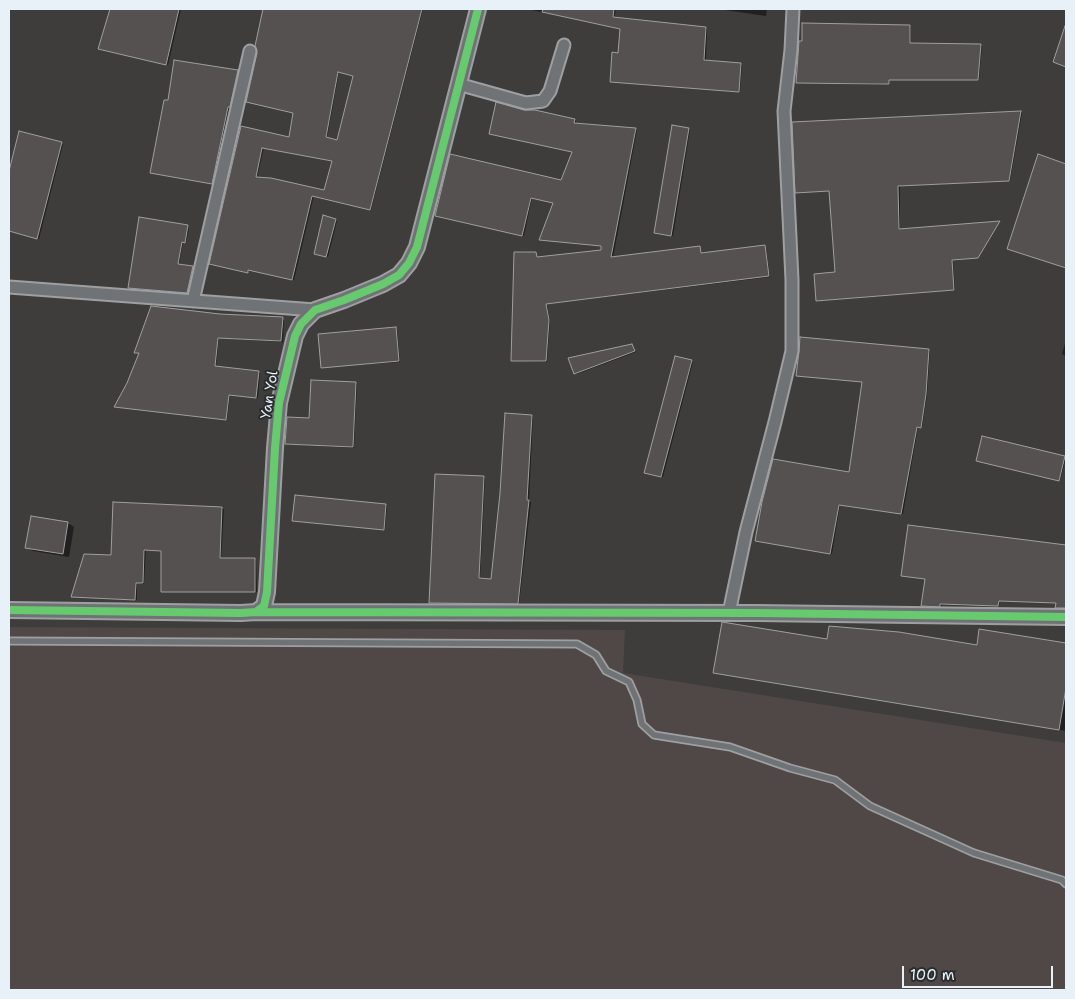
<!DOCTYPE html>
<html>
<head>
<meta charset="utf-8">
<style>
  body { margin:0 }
  #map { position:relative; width:1075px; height:999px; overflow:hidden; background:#3e3d3c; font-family:"Shantell Sans",sans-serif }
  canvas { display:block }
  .frame { position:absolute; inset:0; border:10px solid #e8f1f8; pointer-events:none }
  .scale { position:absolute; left:902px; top:966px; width:151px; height:22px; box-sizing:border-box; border:2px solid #e8f1f8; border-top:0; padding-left:6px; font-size:15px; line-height:18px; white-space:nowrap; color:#e8f1f8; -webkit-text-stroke:4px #2a2d2e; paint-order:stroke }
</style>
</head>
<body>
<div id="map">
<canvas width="1075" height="999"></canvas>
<div class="frame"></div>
<div class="scale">100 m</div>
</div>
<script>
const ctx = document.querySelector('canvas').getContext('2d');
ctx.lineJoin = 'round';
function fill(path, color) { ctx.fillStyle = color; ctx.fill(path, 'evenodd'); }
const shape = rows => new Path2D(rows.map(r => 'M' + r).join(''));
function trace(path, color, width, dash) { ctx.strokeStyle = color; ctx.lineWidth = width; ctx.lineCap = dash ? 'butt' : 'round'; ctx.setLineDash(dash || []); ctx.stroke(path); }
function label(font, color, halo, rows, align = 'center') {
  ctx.font = font + ' "Shantell Sans",sans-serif'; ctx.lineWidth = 4; ctx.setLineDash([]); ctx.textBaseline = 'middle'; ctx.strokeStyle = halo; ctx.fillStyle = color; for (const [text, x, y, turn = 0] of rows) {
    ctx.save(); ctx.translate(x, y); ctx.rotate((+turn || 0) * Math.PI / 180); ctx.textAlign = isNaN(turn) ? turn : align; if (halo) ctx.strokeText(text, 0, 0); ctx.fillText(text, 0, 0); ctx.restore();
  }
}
fill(shape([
  [9,627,625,630,623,673,1066,743,1066,990,9,990]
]), '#4f4847');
fill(shape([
  [111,9,181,9,168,65,100,48],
  [264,9,423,9,371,210,314,195,294,280,250,270,249,272,212,264,242,127,290,139,295,113,259,53,256,45],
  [339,72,355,76,338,141,327,138],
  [264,147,333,161,325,191,257,178],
  [527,9,616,9,614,19,706,28,707,29,706,61,742,65,740,92,613,82,619,54,622,29],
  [718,9,767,9,766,16],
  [910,26,911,27,911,44,982,46,979,80,890,80,890,84,875,85,797,83],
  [237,72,239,72,231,107,230,107,213,184,152,173,169,102],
  [524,111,575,120,576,121,575,125,637,130,613,258,700,247,702,254,765,247,766,248,770,277,547,304,550,321,547,362,514,361,535,253,538,258,602,251,602,246,554,203,532,198,524,236,437,216,562,181,573,152,492,134],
  [1021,112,1022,113,1010,181,900,186,900,230,998,223,976,258,953,260,955,290,819,301,836,273,831,191,797,192],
  [689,129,690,130,673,236,657,234],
  [20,133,63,144,39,239,9,231,9,176],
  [1038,156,1066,165,1066,268,1010,249],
  [336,220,337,221,328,257,316,254],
  [187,227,189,228,186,243,183,242,179,265,186,293,129,288],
  [220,315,284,320,283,342,219,338,216,367,260,373,258,398,230,395,227,420,116,407,128,384,140,353,137,353],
  [395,328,397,329,400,362,322,367],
  [1066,340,1066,356,1062,354],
  [632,345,636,352,577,374,575,373],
  [929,350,930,351,927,395,922,428,918,427,903,514,840,505,832,554,758,541,850,473],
  [692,361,693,362,663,477,647,473],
  [356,384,357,384,354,448,286,444,310,419],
  [532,416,533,417,529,501,531,502,519,604,431,604,430,603,484,478,485,478,480,579,492,580],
  [1064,457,1066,458,1060,481,979,461],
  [114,503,224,509,221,559,256,560,257,592,164,592,163,591,163,551,146,550,144,584,137,583,137,600,74,597,112,557],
  [386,505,387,506,385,530,294,521],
  [68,523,74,527,69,557,33,551,27,547],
  [909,526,1066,546,1066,609,1056,607,1057,603,1000,601,999,606,942,605,941,607,924,606,922,606,926,579],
  [980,630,1066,644,1066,731,716,673,828,641,978,646]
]), '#0007');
const building = shape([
  [110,9,179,9,166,65,98,49,110,9],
  [263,9,422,9,370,210,312,196,292,280,248,270,248,273,209,264,241,126,289,137,293,113,246,102,257,53,255,46,263,9],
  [338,72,353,76,337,140,326,137,338,72],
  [262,148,332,161,324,190,271,178,256,177,262,148],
  [543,9,614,9,613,17,706,27,704,60,741,63,739,92,610,82,612,52,618,53,620,29,542,12,543,9],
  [802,23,910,25,910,43,981,44,978,80,889,80,889,84,873,84,796,83,799,41,802,41,802,23],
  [1065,26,1066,26,1066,67,1053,62,1065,26],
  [174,60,238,70,230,107,228,107,212,184,150,173,164,100,168,100,174,60],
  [496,102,524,110,535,110,575,119,574,123,636,128,611,257,700,246,701,253,765,245,769,276,546,304,549,320,546,361,511,361,514,252,536,252,537,257,601,250,601,246,539,240,553,203,531,198,522,236,435,216,450,154,561,180,572,152,489,134,496,102],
  [1021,111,1009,181,898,186,899,229,1000,221,978,258,952,260,954,290,816,301,814,274,835,272,829,191,795,193,792,122,1021,111],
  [672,125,689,128,671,236,654,233,672,125],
  [19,131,62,142,37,239,9,231,9,171,19,131],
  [1038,154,1066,164,1066,268,1007,249,1038,154],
  [323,215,336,219,326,257,314,254,323,215],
  [139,217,188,225,185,243,182,242,178,264,193,266,187,293,128,288,139,217],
  [151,306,220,314,283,317,281,341,218,338,215,366,259,371,256,398,229,395,226,420,114,407,127,383,139,353,134,353,151,306],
  [396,327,399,361,321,368,318,334,396,327],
  [800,337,929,349,926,394,921,428,917,427,901,514,839,505,830,554,755,541,762,502,773,459,849,472,862,382,796,376,799,351,800,337],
  [632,344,635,351,574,374,568,358,632,344],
  [675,356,692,360,661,477,644,473,675,356],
  [311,380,356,382,353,447,285,444,287,417,309,418,311,380],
  [505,413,532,415,527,500,529,500,518,604,429,603,435,474,484,476,479,578,491,579,500,493,505,413],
  [982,436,1065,456,1059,481,976,461,982,436],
  [295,495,386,504,384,530,292,521,295,495],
  [113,502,222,507,220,558,255,558,255,592,161,592,161,551,144,550,143,583,136,583,135,600,71,597,84,554,111,555,113,502],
  [31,516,68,522,63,554,25,548,31,516],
  [908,525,1066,545,1066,608,1055,608,1056,603,999,601,998,606,940,604,940,607,921,606,925,579,901,576,908,525],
  [722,622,827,639,829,626,899,632,977,645,979,629,1066,643,1066,688,1059,730,713,673,722,622]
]);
fill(building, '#555150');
trace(building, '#9e9fa1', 1);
const service = shape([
  [9,641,577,644,596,655,606,671,629,682,637,700,642,724,654,735,730,747,790,768,835,780,870,806,974,853,1062,880,1066,884]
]);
const minor = shape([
  [458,84,526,103,543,101,550,91,564,45],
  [9,287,315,310],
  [193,301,250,51],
  [729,613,746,532,775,422,792,351,792,280,784,111,791,50,793,9]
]);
const tertiary = shape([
  [9,610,241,613,256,612,264,606,267,592,275,448,279,403,295,336,301,324,315,310,344,300,383,284,399,275,409,263,417,247,478,9],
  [256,612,756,613,1066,617]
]);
trace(service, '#9e9fa1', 9);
trace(minor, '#9e9fa1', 15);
trace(tertiary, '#9e9fa1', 18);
trace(service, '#6f7375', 5.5);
trace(minor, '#6f7375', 11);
trace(tertiary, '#6f7375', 14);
trace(shape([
  [9,610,241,613,256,612,264,606,267,592,275,448,279,403,295,336,301,324,315,310,344,300,383,284,399,275,409,263,417,247,478,9],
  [256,612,756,613,1066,617]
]), '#67ca6e', 8);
label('14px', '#e8f1f8', '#2a2d2e', [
  ["Yan Yol",270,395,-81]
]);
</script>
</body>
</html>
